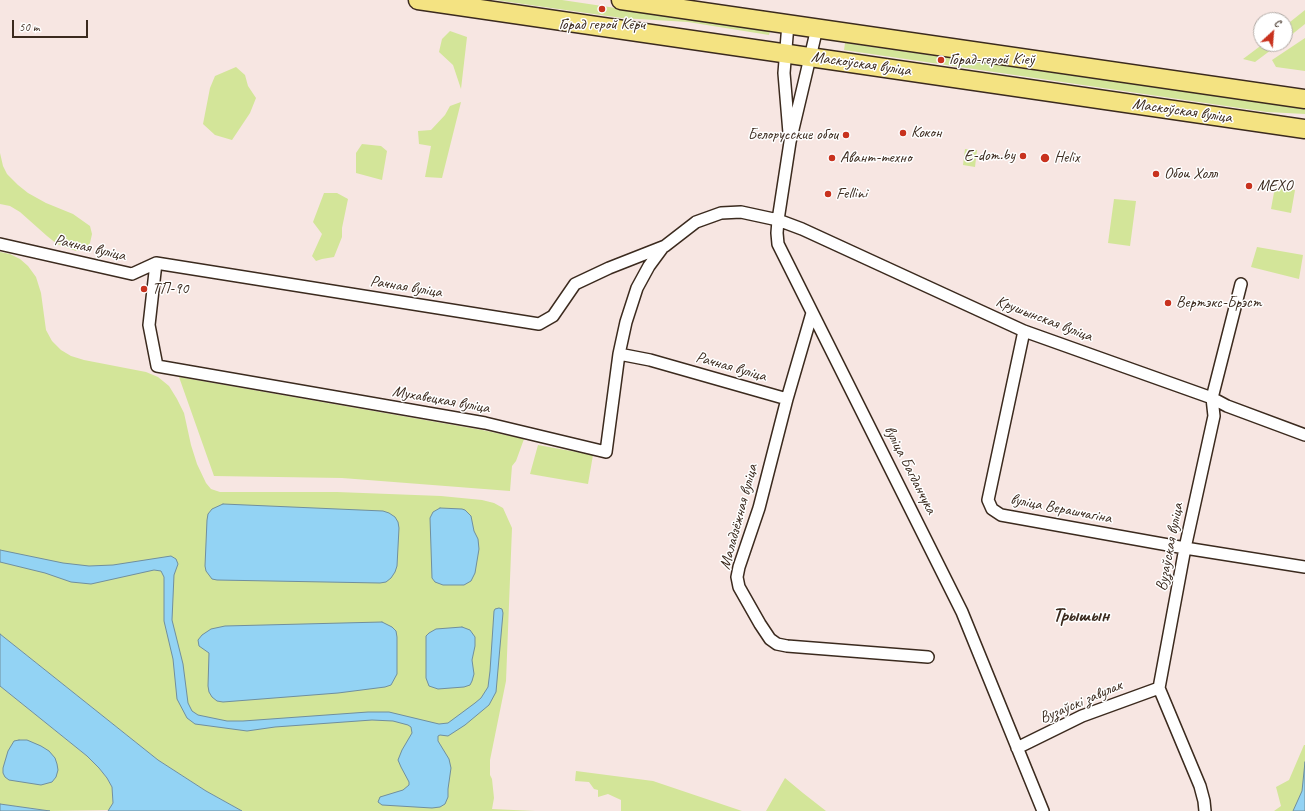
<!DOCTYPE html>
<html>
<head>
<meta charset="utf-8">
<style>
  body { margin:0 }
  #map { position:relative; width:1305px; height:811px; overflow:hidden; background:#f7e6e2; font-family:Caveat,sans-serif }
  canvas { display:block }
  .north { position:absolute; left:1253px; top:12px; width:40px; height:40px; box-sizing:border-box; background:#fff; border:1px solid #b1aaa5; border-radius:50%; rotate:26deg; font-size:11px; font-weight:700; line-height:16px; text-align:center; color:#3b2a1e }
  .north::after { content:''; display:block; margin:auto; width:14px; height:18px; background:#c8321e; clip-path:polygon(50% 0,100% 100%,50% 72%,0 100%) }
  .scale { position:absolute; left:12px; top:20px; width:76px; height:18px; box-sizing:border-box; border:2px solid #3b2a1e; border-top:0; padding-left:5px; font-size:12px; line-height:14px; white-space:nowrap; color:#3b2a1e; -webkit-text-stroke:3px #fff; paint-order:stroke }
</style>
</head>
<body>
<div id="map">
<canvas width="1305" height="811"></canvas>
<div class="north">С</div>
<div class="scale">50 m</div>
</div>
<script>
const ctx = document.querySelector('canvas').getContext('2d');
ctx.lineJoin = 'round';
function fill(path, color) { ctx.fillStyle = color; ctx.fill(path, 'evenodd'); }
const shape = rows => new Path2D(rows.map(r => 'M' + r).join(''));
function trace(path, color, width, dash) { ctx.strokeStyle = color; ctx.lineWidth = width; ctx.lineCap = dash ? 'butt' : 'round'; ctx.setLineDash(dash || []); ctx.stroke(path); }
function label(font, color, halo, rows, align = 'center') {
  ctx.font = font + ' Caveat,sans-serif'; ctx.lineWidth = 3; ctx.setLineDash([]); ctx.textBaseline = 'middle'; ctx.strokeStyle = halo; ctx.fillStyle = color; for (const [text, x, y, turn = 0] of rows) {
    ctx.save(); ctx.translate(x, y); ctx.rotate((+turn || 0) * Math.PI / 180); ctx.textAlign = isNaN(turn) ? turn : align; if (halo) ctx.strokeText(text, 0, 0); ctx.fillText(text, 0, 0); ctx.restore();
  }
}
fill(shape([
  [495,0,562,0,770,31,769,35,688,22,622,18],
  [1305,10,1305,24,1285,40,1285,26],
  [450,31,467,37,461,89,453,65,439,52,442,39],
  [1305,38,1305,71,1276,67,1272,60],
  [845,43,1305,109,1305,114,1267,112,844,50],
  [1263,44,1279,44,1255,62,1243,59],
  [236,67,245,75,248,86,256,98,250,113,232,140,215,135,203,124,210,88,215,76],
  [461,102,442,178,425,177,431,146,419,144,418,131,431,130,445,115,450,106],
  [362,144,381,146,387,151,382,180,356,173,356,153],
  [965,149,977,150,975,167,963,165],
  [0,153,3,166,7,174,18,185,28,193,46,203,73,214,90,226,92,234,90,243,85,249,76,251,57,244,47,236,20,212,10,206,0,204],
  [1275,187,1295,190,1291,213,1271,209],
  [324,193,337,193,348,199,342,228,342,237,334,257,322,259,316,261,312,256,322,234,313,222],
  [1114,199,1136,201,1130,246,1108,243],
  [1257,247,1303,255,1299,279,1251,267],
  [0,252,10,254,20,259,28,266,36,277,41,293,46,330,52,341,61,350,71,356,84,360,146,372,158,377,169,386,177,399,184,413,191,445,197,464,206,483,211,489,220,492,337,492,441,496,482,500,494,503,503,508,512,528,506,681,490,760,490,775,492,779,494,798,492,809,535,811,242,811,206,791,158,760,0,634],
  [179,377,482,430,524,439,516,461,512,466,510,491,342,478,214,476],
  [538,445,593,455,588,484,530,474],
  [0,686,87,756,99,768,107,778,112,787,113,803,109,810,50,811,0,804],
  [1304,745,1305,745,1305,811,1274,811,1281,806,1276,787,1289,780],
  [576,771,653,781,742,811,621,811,621,800,608,794,598,797,598,790,594,789,589,782,575,781],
  [785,778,803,793,826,811,766,811]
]), '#d3e599');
const water = shape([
  [223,504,383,511,389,513,395,517,398,522,399,528,397,566,395,572,391,578,386,582,380,583,217,580,212,579,206,571,205,566,207,520,208,514,212,509,223,504],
  [440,508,462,509,465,510,471,516,474,531,478,539,479,549,475,573,471,581,464,585,443,585,435,582,432,578,430,518,433,512,440,508],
  [0,550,63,563,89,566,113,565,171,556,176,559,178,564,174,575,172,620,183,664,188,703,192,711,198,715,227,721,243,721,368,712,389,712,439,724,448,723,475,703,481,698,488,687,490,671,494,611,495,609,499,608,502,609,503,613,496,692,489,705,465,725,448,736,440,735,438,736,438,741,449,759,451,768,448,789,448,797,445,804,440,807,432,808,382,805,378,802,380,797,403,790,409,785,409,782,401,767,398,760,402,750,412,733,411,727,408,725,393,721,372,720,275,727,247,731,195,724,187,718,177,699,173,659,164,621,164,577,161,571,154,570,91,584,71,582,45,573,0,562,0,550],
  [382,622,392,627,396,631,397,637,397,674,391,685,385,687,338,693,223,702,217,701,212,697,209,692,208,686,209,653,199,646,198,640,202,635,211,629,225,626,382,622],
  [462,627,470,630,475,637,475,646,472,660,474,674,472,681,470,685,464,687,438,689,429,686,426,678,426,636,429,633,436,629,462,627],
  [0,634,158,760,206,791,242,811,108,811,113,803,112,787,107,778,99,768,87,756,0,686,0,634],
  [19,740,27,740,41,746,49,751,55,758,57,764,58,770,56,777,52,782,41,785,9,780,5,777,3,773,3,768,8,751,14,741,19,740],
  [1305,762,1305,811,1293,811,1302,791,1305,762],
  [0,804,50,811,0,811,0,804]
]);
fill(water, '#93d3f4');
trace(water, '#708f9e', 1);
const minor = shape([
  [788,24,784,73,789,133],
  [817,28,790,142,778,220,777,233,778,244,962,612,1043,811],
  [0,244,132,274,156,263,539,324,553,316,575,284,609,268,665,246,696,222,721,213,741,212,778,220,802,229,1024,331,1212,398,1227,406,1305,435],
  [156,263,149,325,157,366,485,423,606,452,619,354,626,322,637,288,649,266,663,247],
  [812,313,787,399,759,508,739,567,737,577,739,587,760,624,770,639,777,644,787,646,928,657],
  [1024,331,988,500,992,509,1001,515,1185,548,1305,567],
  [619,354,650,360,787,399],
  [1017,748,1082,716,1159,688],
  [1205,811,1204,801,1200,786,1159,688,1185,548,1214,416,1212,398,1241,284]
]);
const primary = shape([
  [418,0,1305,129],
  [621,0,1305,99]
]);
trace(minor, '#3b2a1e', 14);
trace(primary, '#3b2a1e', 21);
trace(minor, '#fff', 11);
trace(primary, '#f4e382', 18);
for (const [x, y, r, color] of [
  [602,9,4,"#c8321e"],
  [941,60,4,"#c8321e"],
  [903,133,4,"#c8321e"],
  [846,135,4,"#c8321e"],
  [1023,156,4,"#c8321e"],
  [832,158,4,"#c8321e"],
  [1045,158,5,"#c8321e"],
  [1156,174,4,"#c8321e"],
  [1249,186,4,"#c8321e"],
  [828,194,4,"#c8321e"],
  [144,289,4,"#c8321e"],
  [1168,303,4,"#c8321e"]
]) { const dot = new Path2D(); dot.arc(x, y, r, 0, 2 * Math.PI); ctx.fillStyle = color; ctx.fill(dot); trace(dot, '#fff', 1.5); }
label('16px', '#3b2a1e', '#fff', [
  ["Горад герой Керч",602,25,"center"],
  ["Горад-герой Кіеў",949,60],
  ["Кокон",911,133],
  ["Белорусские обои",838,135,"right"],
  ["E-dom.by",1015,156,"right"],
  ["Авант-техно",840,158],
  ["Helix",1054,158],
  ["Обои Холл",1164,174],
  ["MEXO",1257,186],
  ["Fellini",836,194],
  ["ТП-90",152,289],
  ["Вертэкс-Брэст",1176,303]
], 'left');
label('16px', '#3b2a1e', '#fff', [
  ["Маскоўская вуліца",861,64,8],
  ["Маскоўская вуліца",1182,111,8],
  ["Рачная вуліца",90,248,13],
  ["Рачная вуліца",406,287,9],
  ["Крушынская вуліца",1044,319,21],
  ["Рачная вуліца",731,367,16],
  ["Мухавецкая вуліца",441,400,10],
  ["вуліца Багданчука",910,470,63],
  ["вуліца Верашчагіна",1061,509,11],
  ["Маладзёжная вуліца",739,517,-75],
  ["Вузаўская вуліца",1170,547,-79],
  ["Вузаўскі завулак",1081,702,-23]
]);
label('bold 20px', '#3b2a1e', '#fff', [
  ["Трышын",1081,616]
]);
</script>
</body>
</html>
